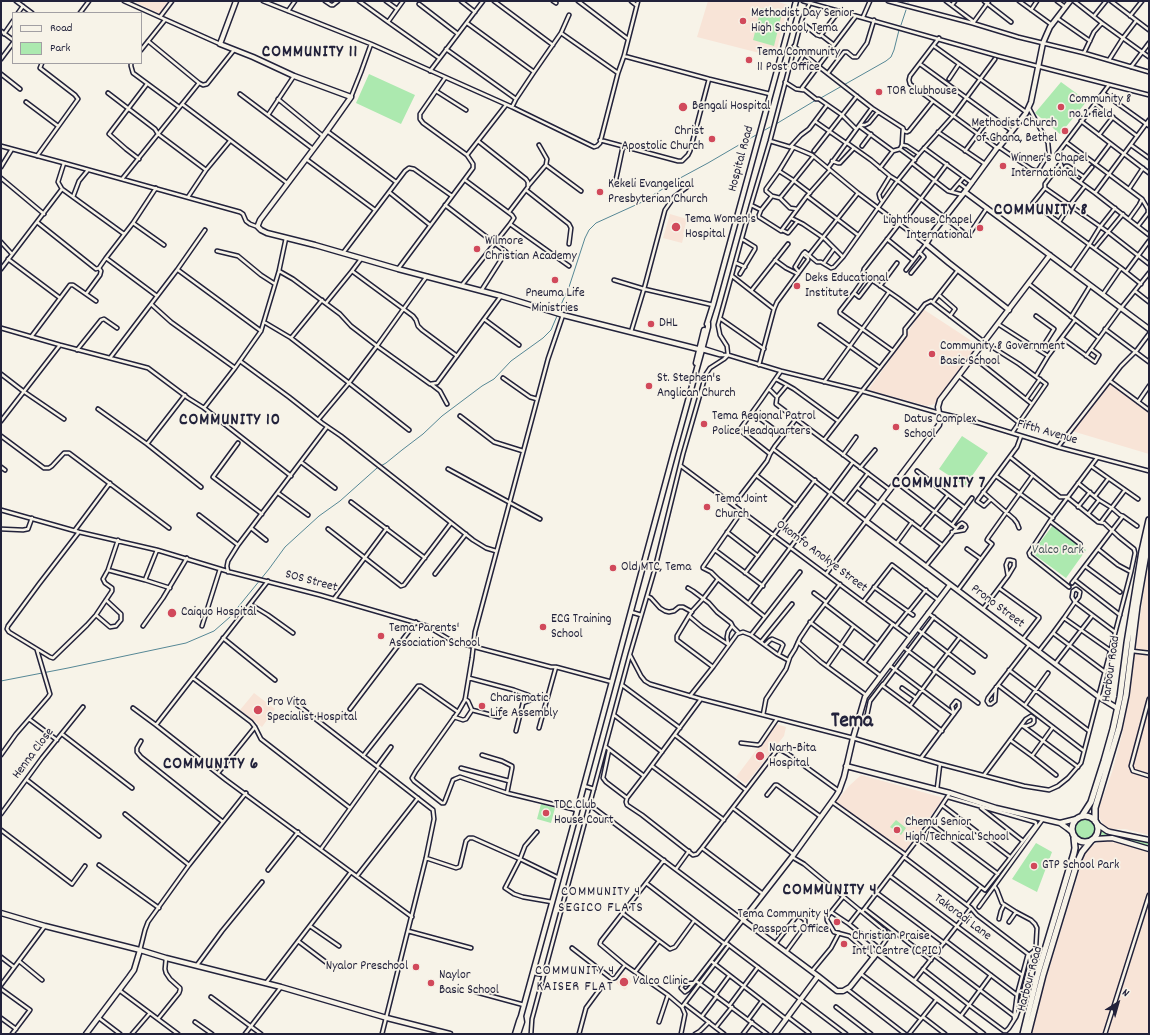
<!DOCTYPE html>
<html>
<head>
<meta charset="utf-8">
<style>
  body { margin:0 }
  #map { position:relative; width:1150px; height:1035px; overflow:hidden; background:#f7f3e8; font-family:Dekko,sans-serif }
  canvas { display:block }
  .frame { position:absolute; inset:0; border:2px solid #22223b; pointer-events:none }
  .legend { position:absolute; left:12px; top:12px; width:130px; height:52px; box-sizing:border-box; background:#f7f3e8; border:1px solid #a29fa3; margin:0; padding:5px 7px; list-style:none; font-size:12px; color:#22223b }
  .legend li { display:flex; align-items:center; gap:8px; height:20px }
  .legend b { width:20px; border:1px solid #a29fa3 }
  .north { position:absolute; left:1098px; top:983px; width:40px; height:40px; -webkit-text-stroke:3px #f7f3e8; paint-order:stroke; rotate:37deg; font-size:11px; font-weight:700; line-height:16px; text-align:center; color:#22223b }
  .north::after { content:''; display:block; margin:auto; width:14px; height:18px; background:#22223b; clip-path:polygon(50% 0,100% 100%,50% 72%,0 100%) }
</style>
</head>
<body>
<div id="map">
<canvas width="1150" height="1035"></canvas>
<div class="frame"></div>
<ul class="legend">
<li><b style="height:5px;background:#f7f3e8"></b>Road</li>
<li><b style="height:11px;background:#ace9af"></b>Park</li>
</ul>
<div class="north">N</div>
</div>
<script>
const ctx = document.querySelector('canvas').getContext('2d');
ctx.lineJoin = 'round';
function fill(path, color) { ctx.fillStyle = color; ctx.fill(path, 'evenodd'); }
const shape = rows => new Path2D(rows.map(r => 'M' + r).join(''));
function trace(path, color, width, dash) { ctx.strokeStyle = color; ctx.lineWidth = width; ctx.lineCap = dash ? 'butt' : 'round'; ctx.setLineDash(dash || []); ctx.stroke(path); }
function label(font, color, halo, rows, align = 'center') {
  ctx.font = font + ' Dekko,sans-serif'; ctx.lineWidth = 3.5; ctx.setLineDash([]); ctx.textBaseline = 'middle'; ctx.strokeStyle = halo; ctx.fillStyle = color; for (const [text, x, y, turn = 0] of rows) {
    ctx.save(); ctx.translate(x, y); ctx.rotate((+turn || 0) * Math.PI / 180); ctx.textAlign = isNaN(turn) ? turn : align; if (halo) ctx.strokeText(text, 0, 0); ctx.fillText(text, 0, 0); ctx.restore();
  }
}
fill(shape([
  [133,1,172,1,162,15],
  [708,1,775,1,788,5,775,57,697,37],
  [670,214,687,219,683,234,684,235,682,243,663,238],
  [923,309,978,345,935,404,927,406,868,390,887,364],
  [1111,383,1149,411,1149,454,1072,431],
  [1149,562,1149,835,1125,829,1110,829,1103,824,1099,817,1098,811,1112,772,1122,735,1129,694,1144,589],
  [254,693,275,709,262,727,240,710],
  [776,724,786,727,784,736,746,784,736,777],
  [861,775,944,798,904,852,844,809,836,802,849,786],
  [1100,841,1109,841,1149,851,1149,1034,1032,1034,1042,992,1085,852,1091,846],
  [623,974,631,979,630,980,632,981,625,990,616,983]
]), '#f8e4d7');
fill(shape([
  [761,8,782,13,774,46,753,40],
  [369,74,415,95,401,124,356,103],
  [1061,82,1087,101,1060,134,1035,113],
  [962,436,988,453,965,486,939,469],
  [1053,525,1086,550,1066,578,1032,553],
  [541,804,555,808,551,823,537,819],
  [1082,818,1087,818,1091,819,1094,822,1097,826,1097,830,1096,835,1093,838,1089,840,1085,841,1080,839,1077,837,1075,833,1074,828,1075,824,1078,820],
  [896,820,906,828,901,835,890,827],
  [1100,828,1149,841,1149,846,1110,836,1099,836],
  [1036,843,1052,852,1037,892,1012,879]
]), '#ace9af');
trace(shape([
  [908,2,908,1],
  [901,25,906,10],
  [819,99,886,61,891,57,894,50,899,30],
  [776,124,816,100],
  [765,130,770,127],
  [560,307,569,287,585,238,589,230,596,223,640,203,682,177,708,163,756,135],
  [1,681,68,668,186,643,214,631,230,617,269,569,285,547,319,516,340,501,377,468,386,463,402,450,423,434,442,416,482,386,494,379,511,361,543,338,551,330,557,316]
]), '#568795', 1);
const street = shape([
  [16,1,32,13],
  [124,1,220,44],
  [263,1,371,44,512,107,594,147,597,146,600,143,618,73,624,56,638,1],
  [325,1,331,5,333,5,338,1],
  [359,1,388,22],
  [386,1,397,9],
  [403,1,388,22,439,58],
  [461,1,475,12],
  [494,1,553,45],
  [553,1,556,3],
  [578,1,628,39],
  [631,1,636,5],
  [803,1,998,56,1149,95],
  [888,1,972,23,1018,37,1084,53,1149,72],
  [946,1,974,22],
  [984,1,1011,22],
  [1019,1,1052,25],
  [1057,1,1065,7],
  [1074,1,1102,23,1094,32,1084,53],
  [1111,1,1149,30],
  [419,4,458,34],
  [952,5,955,1],
  [1031,10,1037,1],
  [288,11,295,1],
  [18,13,23,6],
  [80,13,89,1],
  [1094,16,1106,1],
  [1130,16,1142,1],
  [160,17,172,1],
  [863,17,870,1],
  [1057,18,1090,41],
  [801,22,817,35,820,36,821,35,839,11],
  [467,23,534,72],
  [973,23,989,1],
  [1102,23,1149,57],
  [1,31,13,40],
  [561,33,569,15],
  [4,34,13,21],
  [821,35,834,45],
  [939,38,910,76,909,80,910,84,997,148],
  [148,41,199,83],
  [794,46,818,66,872,108],
  [934,46,1026,112],
  [446,49,516,99,512,107],
  [141,50,165,20],
  [624,56,709,79,770,94],
  [1,59,13,43],
  [1109,60,1123,38,1136,21],
  [131,63,131,66,133,73,179,107],
  [920,64,1012,131],
  [797,67,804,54],
  [1131,67,1149,43],
  [430,71,483,1],
  [828,73,844,52,847,52,853,57,857,57,867,43,874,20],
  [1,74,20,89],
  [949,79,959,64],
  [785,82,796,89,803,90],
  [436,91,466,110],
  [108,93,155,129,158,134,206,170,188,197],
  [1103,93,1149,126],
  [240,94,313,149],
  [351,97,361,72,371,44],
  [278,99,323,136],
  [516,99,534,72,561,33,618,73],
  [26,102,58,126],
  [182,104,287,183],
  [1095,104,1137,136],
  [268,115,294,76],
  [1149,120,1095,193,1149,235],
  [1081,121,1149,173],
  [816,122,846,143],
  [860,125,865,125,869,123,878,112],
  [859,126,893,151,900,149,915,160],
  [856,129,842,115,819,99,816,99,802,88,834,45,856,16],
  [327,131,396,182],
  [938,132,985,164],
  [1099,135,1113,117],
  [600,140,678,161,682,161,688,155,690,151,709,79],
  [478,141,526,179,528,182,528,187,509,212],
  [770,141,790,147,793,147,812,155,858,193,926,244,906,270],
  [1066,142,1142,199],
  [847,143,871,160,890,176,898,181,968,236,987,208],
  [539,145,547,159,546,165],
  [902,145,903,129],
  [1131,145,1149,158],
  [1,146,64,163,240,212,243,214,246,221,250,224,258,227],
  [862,146,871,134],
  [790,147,801,135,809,129,827,105],
  [999,147,1031,169,1037,171,1039,169,1049,153,1048,143,1029,108],
  [793,148,779,171,793,180,810,193],
  [924,148,972,183],
  [900,149,902,145,907,146,919,154],
  [814,151,857,96],
  [965,151,991,116],
  [467,155,506,105],
  [37,156,78,99,75,95,40,68,42,63],
  [139,159,126,149,109,134,147,84],
  [306,159,375,210],
  [832,161,838,163,840,163,854,148],
  [64,163,58,182,62,189,124,234],
  [912,163,948,191,963,195],
  [1060,164,1045,184,1045,188,1033,203,1121,268,1141,284],
  [1095,164,1110,144],
  [1,167,12,149],
  [828,168,872,108,903,128,904,131,907,132,909,131,933,101],
  [880,168,893,151],
  [206,170,230,141],
  [1063,170,1066,166,1068,166,1084,177],
  [779,171,766,189,766,191,772,196,780,198,790,208,797,209],
  [1,178,44,214],
  [122,179,199,83,203,85,207,84,234,50],
  [465,180,512,215,514,218,510,224,569,266],
  [1080,182,1092,167],
  [959,183,967,189],
  [615,184,623,146],
  [529,185,546,165,581,191],
  [156,188,133,223,106,258,157,296],
  [1045,188,1108,232,1149,264],
  [1129,189,1143,168],
  [526,190,569,224,571,228,569,244],
  [952,191,964,177],
  [389,192,430,225],
  [1095,193,1063,170,1057,154,1109,85],
  [807,196,858,235],
  [73,197,79,181,88,170],
  [780,198,813,157],
  [882,201,880,198,879,194,890,176],
  [445,205,506,252,481,291],
  [751,205,761,210,772,196],
  [761,210,759,215,759,217,781,231,807,196,830,170],
  [791,218,803,224,825,239,843,257],
  [1129,219,1139,205,1142,199,1148,209,1148,213,1138,226],
  [905,220,947,164],
  [37,222,96,269,99,268,106,258],
  [1059,222,1070,205,1085,186],
  [133,223,164,245],
  [899,224,864,269,863,273,866,276,898,298,918,313],
  [782,230,788,233,797,222],
  [887,239,913,260],
  [1,242,12,254],
  [1095,248,1123,214],
  [217,251,238,256,261,275,275,284],
  [343,253,405,171,409,168,414,169,452,196],
  [803,254,805,252,817,262,821,262,831,268,834,267,843,257,895,184,919,154,953,116,995,59],
  [809,255,858,193],
  [8,259,60,298],
  [361,259,352,271,413,316,416,320,418,326,422,330,457,356],
  [775,260,786,268,798,274],
  [736,263,745,267],
  [824,263,834,249],
  [1,269,62,189],
  [398,269,473,168,473,164,467,155,423,123,420,119,420,114,445,78],
  [178,270,261,331],
  [279,271,293,279,340,314,351,326,377,346,349,383,409,430],
  [1071,271,1089,245,1100,227,1115,208],
  [799,272,795,267,803,254],
  [1126,272,1149,241],
  [911,273,924,257,919,252],
  [740,274,755,249,755,247,742,239],
  [427,276,377,346,430,384,437,383,501,296],
  [732,276,774,309],
  [866,276,854,293,859,297,872,280],
  [614,280,644,289,713,305],
  [1029,284,1099,338],
  [462,285,510,224],
  [880,286,897,263],
  [751,291,788,244],
  [1135,291,1149,302],
  [854,293,840,311,840,313,893,351],
  [86,294,100,275,101,271,99,268],
  [1103,294,1121,268],
  [939,295,955,309,950,316],
  [933,302,958,270],
  [326,303,352,271],
  [151,304,171,322,235,368],
  [1036,316,1054,329,1040,351],
  [1071,317,1090,286],
  [484,319,519,345],
  [721,319,764,349],
  [264,322,291,338,349,383,318,420],
  [998,324,1048,356],
  [820,325,880,368],
  [1,328,60,345,148,368,188,398,204,408,291,476],
  [1105,329,1149,362],
  [631,332,644,289,665,210,674,197,687,187],
  [31,337,70,285,73,285,96,301],
  [291,338,322,300],
  [1062,338,1095,362,1099,355,1091,349],
  [703,348,722,354],
  [77,350,101,320,104,319,117,328],
  [702,350,720,355,728,355,781,371,862,391,939,413,948,415,976,422,1058,447,1149,471],
  [1086,356,1121,308,1149,273],
  [973,357,1032,404],
  [110,358,177,270,205,230],
  [240,361,289,397,322,423,341,436,473,540,486,548,496,551],
  [759,365,774,309,777,302,808,260,808,258,803,254],
  [1,374,23,391,64,419],
  [959,376,1018,422],
  [1036,376,1048,356,1075,320],
  [503,378,530,397,537,399],
  [776,379,787,385,777,397,776,404,796,419],
  [1110,381,1149,410],
  [824,382,889,292],
  [431,384,440,391,447,404],
  [787,385,794,389,838,421],
  [769,389,777,397],
  [185,395,147,444,201,487],
  [1026,399,1040,379],
  [1138,402,1149,386],
  [204,408,235,368,261,331,279,271,286,238],
  [98,409,147,444],
  [460,416,494,442,523,451],
  [758,417,783,436],
  [1,421,60,345],
  [1,436,44,468,49,468,52,466,64,453,69,453,169,528],
  [824,440,893,351,905,335,905,329,918,313,925,304,931,301,984,342,1019,364,1046,384,1012,433],
  [238,443,213,477,262,514],
  [1058,447,1121,366,1137,350,1149,334],
  [773,449,802,471,866,521,826,574],
  [770,454,775,446,796,419,890,490],
  [843,455,856,437],
  [1010,457,1060,497,1067,497,1098,522,1104,523,1119,537,1134,549,1135,553,1131,572],
  [301,462,335,488],
  [681,466,910,637],
  [1091,466,1138,499],
  [1,467,5,470],
  [860,468,875,450],
  [448,469,540,519],
  [917,471,965,508],
  [756,475,796,506],
  [996,476,1053,518],
  [896,482,956,528],
  [1078,483,1099,500,1112,508,1120,515,1123,516,1137,526],
  [858,488,879,504],
  [983,492,1014,519,1017,523,1019,528],
  [278,493,308,515],
  [830,493,853,462],
  [1095,496,1108,479],
  [991,499,984,506,977,501,1017,447,1021,436],
  [882,500,942,545],
  [351,502,425,558],
  [734,504,767,461,770,454,741,431,740,429,761,400,781,371],
  [844,504,868,473],
  [1078,507,1090,492],
  [1,510,79,532,157,550,230,572,320,595,427,626,452,641,551,667,556,667,612,682],
  [1088,514,1099,500],
  [199,515,238,545],
  [1050,521,1080,544],
  [1101,522,1125,490],
  [952,525,972,498],
  [251,528,266,540],
  [1,529,23,530,28,529,32,518],
  [328,529,401,586,404,585,451,523],
  [921,529,948,495],
  [75,530,110,483],
  [79,532,39,584,8,626,7,629,9,632,50,657,53,658,87,625,96,615,112,591,112,588,105,583,103,579,108,570,118,540],
  [727,532,758,556],
  [896,544,912,522],
  [967,549,981,559],
  [715,550,763,586],
  [926,566,959,525,962,523,965,525,966,527,964,530,952,532],
  [1085,566,1120,592],
  [108,570,145,580,170,588],
  [228,572,227,566,228,561,238,545,327,427],
  [745,573,815,480],
  [435,574,466,534],
  [718,579,711,572,703,568,703,567,742,511],
  [145,580,157,550],
  [1075,580,1120,615],
  [268,581,156,725,226,780,412,917],
  [1072,583,1123,516],
  [874,587,913,615],
  [1069,587,1030,556,1029,553,1050,521,1097,458],
  [688,588,693,591,709,603,717,612,731,623,733,627,739,633],
  [999,588,1039,617,1039,618,1023,639],
  [958,590,992,544,987,540,988,538,1033,475],
  [814,593,826,602],
  [647,596,651,598,660,608,665,611,669,612,674,611,679,607,683,607,692,612],
  [334,599,387,528],
  [863,602,892,565,938,600],
  [749,603,831,493],
  [250,604,268,615,293,633],
  [825,604,877,644],
  [983,609,1008,576,1014,566,1014,561,1010,560,1008,560,1006,565,1008,576],
  [631,612,641,615],
  [928,613,985,656],
  [96,615,110,627,116,626,121,620,121,614,106,600],
  [689,616,702,627,729,645],
  [765,617,800,572],
  [1064,618,1111,651],
  [810,622,881,676],
  [143,626,163,598,187,558],
  [202,626,220,569],
  [896,626,908,611,910,610,926,590],
  [917,629,973,672],
  [1053,633,1105,672],
  [223,638,275,680],
  [761,642,792,604],
  [798,642,821,662,866,695],
  [728,644,727,637,728,632,732,626],
  [765,645,770,640,772,639,781,643,783,645,779,654],
  [840,646,853,627],
  [903,647,978,703],
  [1039,651,1053,633,1064,618,1075,602,1079,597,1080,592,1076,589,1073,591,1072,597,1075,602,1115,632],
  [1132,651,1149,653],
  [630,655,641,676,645,681,650,684,701,699,853,738,940,764,1024,786,1049,790,1058,786,1068,778,1081,763,1131,572,1118,565,1098,549],
  [864,663,893,624],
  [1055,664,1092,616],
  [889,665,954,714],
  [827,666,841,646],
  [713,667,737,634,743,632,751,635,777,654,788,660],
  [1009,670,1089,731],
  [934,671,960,637],
  [935,672,910,706,942,731],
  [193,678,251,722,255,727,261,739,350,808],
  [469,678,514,690,528,695,530,697,531,700,523,703,516,731],
  [622,685,680,728],
  [998,685,1084,751],
  [996,687,995,701,991,704,989,704,987,701,988,698,1029,645],
  [902,688,916,698],
  [690,696,713,667,677,640,677,636,692,611,703,599,718,579,765,617,751,635],
  [465,699,468,701,472,710,499,717],
  [1149,699,1131,766,1133,771,1149,776],
  [291,700,379,768],
  [1025,705,1048,673],
  [910,706,883,686,883,685,934,617],
  [133,708,156,725],
  [350,709,416,622],
  [458,712,416,771,412,778,414,781,442,803,444,803,445,801,453,780,455,779,460,777,507,793,577,810],
  [614,715,662,752],
  [763,715,766,699,786,669,790,657,795,649,800,638,808,626,840,584],
  [454,717,463,720,466,719,472,710],
  [29,719,57,740],
  [869,723,867,715,870,701,883,684],
  [1023,726,1078,767],
  [1053,727,1032,756,1056,775],
  [539,728,556,667],
  [62,734,132,788],
  [675,735,746,790],
  [1010,740,1032,756],
  [141,741,137,748,137,752,141,757,223,822],
  [741,743,758,745,760,744,777,719],
  [606,747,644,776,627,798,626,802,627,805,642,815,693,855,697,854,702,848,777,750,781,750,788,754,839,791],
  [609,750,603,778,606,782,627,798],
  [1,755,16,734,48,697,50,694,37,650],
  [482,755,502,761,512,766,512,768,507,793],
  [363,756,418,686,421,686,458,712,465,700,472,658,475,632,548,359,563,315],
  [921,758,959,707,959,703,956,701,952,706,954,713],
  [377,766,391,747],
  [652,766,724,820],
  [461,768,509,781],
  [218,773,255,727],
  [984,775,1026,719,1031,716,1034,718,1034,722,1032,724,1027,726,1021,726],
  [644,776,701,699],
  [27,780,99,836],
  [584,786,594,789],
  [937,789,940,764],
  [767,795,775,785,777,785,821,817],
  [832,802,906,855],
  [590,805,743,920,694,983,688,990,685,992,681,988,683,984,694,983],
  [942,805,1010,857],
  [733,808,793,854],
  [981,808,1023,841],
  [1,814,42,758,83,707],
  [125,814,189,865],
  [930,823,998,874],
  [1,830,72,884,85,866],
  [537,832,525,846,520,859,505,888,514,894,523,897,552,902],
  [918,839,985,890,1036,825,1036,823,1035,822,948,797],
  [702,848,763,894],
  [321,849,379,768,433,810,434,819,426,858,382,1034],
  [792,857,804,864,816,874,885,931,887,936,886,940,877,953],
  [904,857,971,908,977,915,1028,954,1017,995,946,941],
  [426,858,456,868,459,867,460,866,466,841,469,838,473,838,520,859,559,878],
  [664,860,601,941,600,944,625,965,668,995,682,1007,685,1014,681,1034],
  [99,865,159,908],
  [676,869,689,851],
  [268,870,298,832],
  [357,876,418,798],
  [890,876,1022,975],
  [646,883,725,944],
  [995,887,997,890,1002,903,1016,912,1031,920,1035,924,1037,928,1036,945,1034,951,1029,955,1030,963,1020,1006,1016,1017,1009,1028],
  [877,893,944,943],
  [843,897,827,917,827,920,834,932,849,936,874,958],
  [967,905,981,887],
  [979,907,1043,819],
  [865,909,931,960],
  [860,910,849,924,880,949],
  [831,912,849,924],
  [862,912,930,823,950,793],
  [622,913,670,949,675,947,694,921],
  [999,919,1001,911,1004,905],
  [1009,922,1016,912],
  [310,926,339,946],
  [408,931,471,948],
  [298,941,331,966],
  [726,943,846,1034],
  [775,944,796,917,799,916,801,917,805,920,805,926,786,952],
  [572,948,612,979,615,978,625,965],
  [140,950,145,930,148,922,189,865,246,793],
  [934,955,1014,1016],
  [1,957,14,967],
  [19,961,42,980],
  [711,961,786,1019],
  [197,965,222,931,262,882],
  [923,969,969,1005,960,1017],
  [812,971,831,948,839,933],
  [635,972,659,941],
  [533,973,544,975],
  [861,974,921,1019],
  [991,975,969,1005,1004,1031,1006,1031,1009,1028],
  [696,981,767,1034],
  [914,981,971,908],
  [266,983,351,872],
  [1,985,45,926],
  [1,989,30,1010,12,1034],
  [847,989,905,1034],
  [119,990,178,1034],
  [476,992,524,1005],
  [715,995,729,976],
  [211,997,261,1034],
  [685,1004,724,1034],
  [729,1006,758,967],
  [682,1007,729,945],
  [836,1007,871,1034],
  [702,1016,717,996],
  [788,1017,809,1033],
  [923,1017,945,1034],
  [1,1018,16,1029],
  [99,1018,120,1034],
  [1014,1018,1017,995],
  [158,1019,179,993,180,990,180,988,170,979,166,973,165,969,166,958],
  [748,1020,762,1001],
  [195,1022,212,1034],
  [659,1022,668,995],
  [716,1027,732,1007],
  [132,1034,150,1013],
  [245,1034,281,987],
  [531,1034,532,1019,630,654,654,572,683,454,706,374,710,368,724,359,728,355,727,346,720,335,718,325,751,205,770,141,802,19,810,3],
  [579,1034,586,1008,600,989],
  [695,1034,700,1031,709,1022],
  [743,1034,752,1022],
  [909,1034,937,999],
  [1105,1034,1149,895]
]);
const secondary = shape([
  [236,1,220,44,253,57,294,76,351,97,344,107,327,131,260,220,258,225,258,227,261,230,267,233,315,245,398,269,501,296,563,315,702,350],
  [965,192,1149,329],
  [1050,255,940,400,938,407,940,419,939,425,866,521,1099,697,1117,708],
  [1009,310,949,263,926,244,934,231,967,189,997,148,999,147,1012,131,1026,113,1031,102,1043,43,1046,36,1050,27,1070,1],
  [707,324,713,305,796,1],
  [696,363,704,330],
  [846,766,950,793,996,808,1060,823,1067,828,1072,832],
  [1060,823,1076,819],
  [1097,824,1107,831,1110,832,1149,840],
  [1094,839,1112,838,1149,849],
  [1,913,45,926,140,950,166,958,281,987,387,1018,450,1034],
  [818,976,837,991,843,991,850,987,877,953,983,1034],
  [86,1034,129,977,134,970,140,950],
  [515,1034,519,1021,521,1016],
  [518,1034,522,1022,521,1016,524,1005,572,830,673,455,702,350,708,327,708,323],
  [775,1034,818,976,743,920,792,857,836,796,839,791,844,777,853,738,865,697,950,585]
]);
const highway = shape([
  '1072 829a13 13 0 1 1 26 0a13 13 0 1 1-26 0Z',
  [1082,816,1091,802,1104,761,1113,729,1120,697,1127,643,1142,551,1149,520],
  [1095,821,1095,808,1119,728,1126,695,1137,606,1149,537],
  [1023,1034,1038,973,1074,853,1075,848,1074,838],
  [1028,1034,1043,975,1077,863,1082,852,1091,841]
]);
trace(street, '#22223b', 5.5);
trace(secondary, '#22223b', 7);
trace(highway, '#22223b', 8);
trace(street, '#f7f3e8', 2.5);
trace(secondary, '#f7f3e8', 4);
trace(highway, '#f7f3e8', 5);
for (const [x, y, r, color] of [
  [743,21,4,"#d1495b"],
  [749,60,4,"#d1495b"],
  [879,92,4,"#d1495b"],
  [683,107,5,"#d1495b"],
  [1061,107,4,"#d1495b"],
  [1065,131,4,"#d1495b"],
  [712,139,4,"#d1495b"],
  [1003,166,4,"#d1495b"],
  [600,192,4,"#d1495b"],
  [676,227,5,"#d1495b"],
  [980,228,4,"#d1495b"],
  [477,249,4,"#d1495b"],
  [555,280,4,"#d1495b"],
  [797,286,4,"#d1495b"],
  [651,324,4,"#d1495b"],
  [932,354,4,"#d1495b"],
  [649,386,4,"#d1495b"],
  [704,424,4,"#d1495b"],
  [896,427,4,"#d1495b"],
  [707,507,4,"#d1495b"],
  [613,568,4,"#d1495b"],
  [172,613,5,"#d1495b"],
  [543,627,4,"#d1495b"],
  [381,636,4,"#d1495b"],
  [482,706,4,"#d1495b"],
  [258,710,5,"#d1495b"],
  [760,756,5,"#d1495b"],
  [546,813,4,"#d1495b"],
  [897,830,4,"#d1495b"],
  [1034,866,4,"#d1495b"],
  [837,922,4,"#d1495b"],
  [844,944,4,"#d1495b"],
  [416,967,4,"#d1495b"],
  [624,982,5,"#d1495b"],
  [431,983,4,"#d1495b"]
]) { const dot = new Path2D(); dot.arc(x, y, r, 0, 2 * Math.PI); ctx.fillStyle = color; ctx.fill(dot); trace(dot, '#f7f3e8', 1.5); }
label('13px', '#22223b', '#f7f3e8', [
  ["Methodist Day Senior",751,14],
  ["High School, Tema",751,29],
  ["Tema Community",757,53],
  ["11 Post Office",757,68],
  ["TOR clubhouse",887,92],
  ["Community 8",1069,100],
  ["no.2 field",1069,115],
  ["Bengali Hospital",692,107],
  ["Methodist Church",1057,124,"right"],
  ["of Ghana, Bethel",1057,139,"right"],
  ["Christ",704,132,"right"],
  ["Apostolic Church",704,147,"right"],
  ["Winner's Chapel",1011,159],
  ["International",1011,174],
  ["Kekeli Evangelical",608,185],
  ["Presbyterian Church",608,200],
  ["Tema Women's",685,220],
  ["Hospital",685,235],
  ["Lighthouse Chapel",972,221,"right"],
  ["International",972,236,"right"],
  ["Wilmore",485,242],
  ["Christian Academy",485,257],
  ["Deks Educational",805,279],
  ["Institute",805,294],
  ["Pneuma Life",555,294,"center"],
  ["Ministries",555,309,"center"],
  ["DHL",659,324],
  ["Community 8 Government",940,347],
  ["Basic School",940,362],
  ["St. Stephen's",657,379],
  ["Anglican Church",657,394],
  ["Tema Regional Patrol",712,417],
  ["Police Headquarters",712,432],
  ["Datus Complex",904,420],
  ["School",904,435],
  ["Tema Joint",715,500],
  ["Church",715,515],
  ["Old MTC, Tema",621,568],
  ["Caiquo Hospital",181,613],
  ["ECG Training",551,620],
  ["School",551,635],
  ["Tema Parents'",389,629],
  ["Association School",389,644],
  ["Charismatic",490,699],
  ["Life Assembly",490,714],
  ["Pro Vita",267,703],
  ["Specialist Hospital",267,718],
  ["Narh-Bita",769,749],
  ["Hospital",769,764],
  ["TDC Club",554,806],
  ["House Court",554,821],
  ["Chemu Senior",905,823],
  ["High/Technical School",905,838],
  ["GTP School Park",1042,866],
  ["Tema Community 4",829,915,"right"],
  ["Passport Office",829,930,"right"],
  ["Christian Praise",852,937],
  ["Int'l Centre (CPIC)",852,952],
  ["Nyalor Preschool",408,967,"right"],
  ["Naylor",439,976],
  ["Basic School",439,991],
  ["Valco Clinic",633,982]
], 'left');
label('13px', '#22223b', '#f7f3e8', [
  ["Hospital Road",742,159,-75],
  ["Fifth Avenue",1047,433,16],
  ["Okomfo Anokye Street",821,557,37],
  ["SOS Street",311,582,15],
  ["Prono Street",997,607,37],
  ["Harbour Road",1112,669,-82],
  ["Henna Close",34,754,-53],
  ["Takoradi Lane",962,918,37],
  ["Harbour Road",1031,979,-75]
]);
label('13px', '#445458', '#f7f3e8', [
  ["Valco Park",1058,551]
]);
ctx.letterSpacing = '1px';
label('14px', '#22223b', '#f7f3e8', [
  ["COMMUNITY 4",601,893],
  ["SEGICO FLATS",601,909],
  ["COMMUNITY 4",575,972],
  ["KAISER FLAT",575,988]
]);
ctx.letterSpacing = '0px';
ctx.letterSpacing = '1px';
label('bold 17px', '#22223b', '#f7f3e8', [
  ["COMMUNITY 11",310,54],
  ["COMMUNITY 8",1041,212],
  ["COMMUNITY 10",230,422],
  ["COMMUNITY 7",939,485],
  ["COMMUNITY 6",211,766],
  ["COMMUNITY 4",830,892]
]);
ctx.letterSpacing = '0px';
label('bold 21px', '#22223b', '#f7f3e8', [
  ["Tema",852,723]
]);
</script>
</body>
</html>
